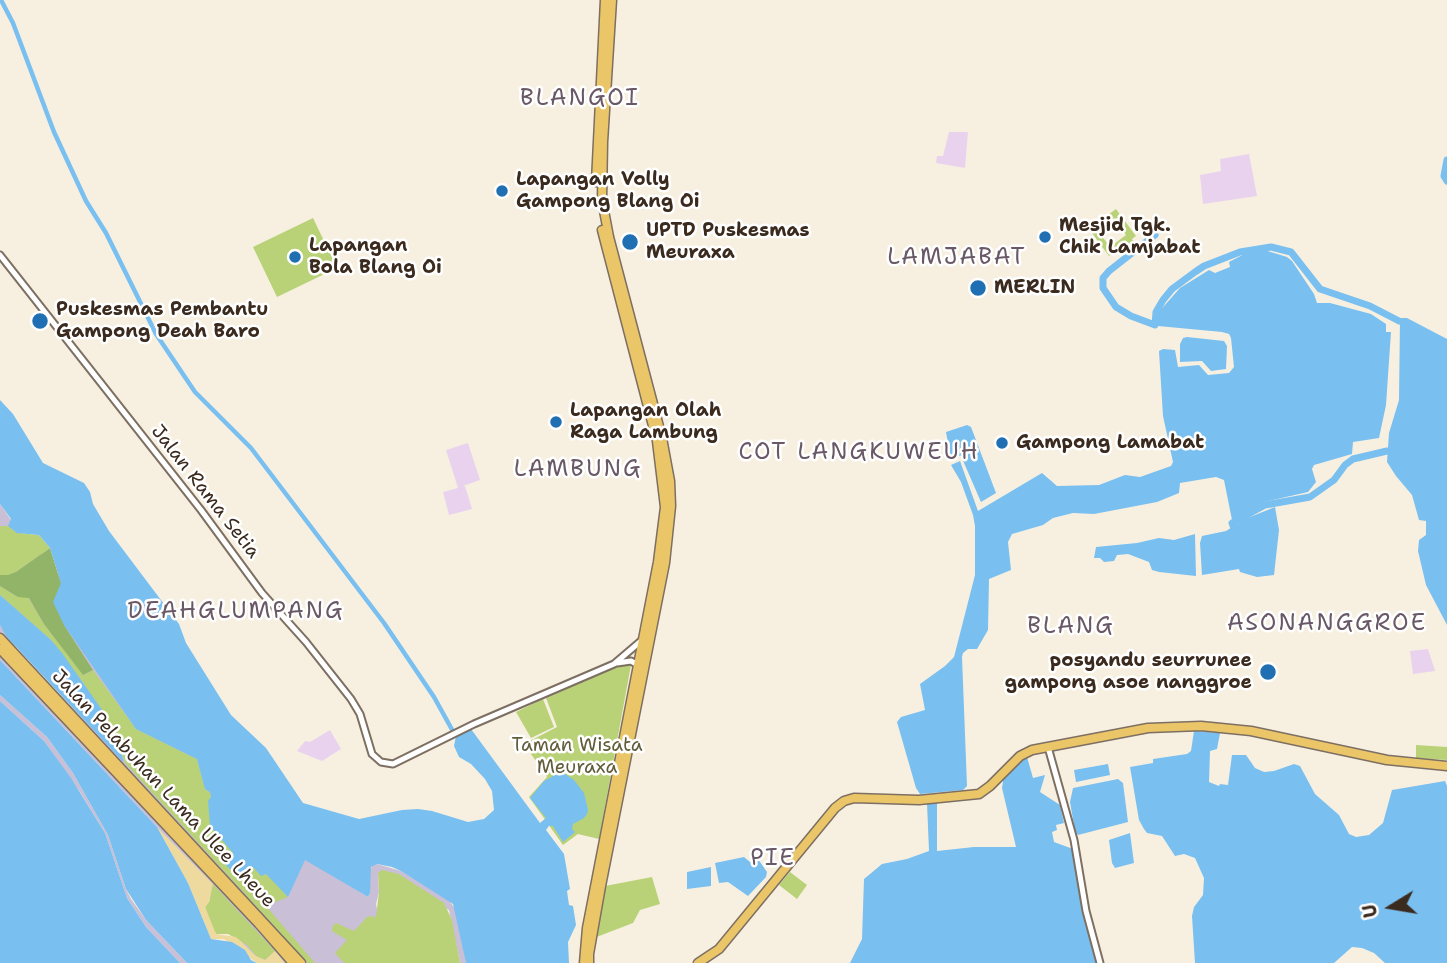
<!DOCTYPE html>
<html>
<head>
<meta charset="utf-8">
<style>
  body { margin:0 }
  #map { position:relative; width:1447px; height:963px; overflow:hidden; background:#f7f0e1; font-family:"Shantell Sans",sans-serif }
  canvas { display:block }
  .north { position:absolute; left:1356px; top:872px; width:70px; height:70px; -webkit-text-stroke:5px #fff; paint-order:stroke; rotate:259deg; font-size:19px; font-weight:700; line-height:28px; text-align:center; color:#3b2a1e }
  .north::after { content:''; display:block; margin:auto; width:24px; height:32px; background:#3b2a1e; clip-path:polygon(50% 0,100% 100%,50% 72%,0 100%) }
</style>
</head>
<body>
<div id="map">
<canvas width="1447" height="963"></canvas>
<div class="north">U</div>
</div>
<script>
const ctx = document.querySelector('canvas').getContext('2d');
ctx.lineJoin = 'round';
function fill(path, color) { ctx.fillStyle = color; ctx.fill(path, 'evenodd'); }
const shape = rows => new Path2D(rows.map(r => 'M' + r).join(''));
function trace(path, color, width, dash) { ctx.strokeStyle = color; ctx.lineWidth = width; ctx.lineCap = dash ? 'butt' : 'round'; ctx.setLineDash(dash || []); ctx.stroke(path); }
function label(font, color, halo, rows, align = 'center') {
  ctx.font = font + ' "Shantell Sans",sans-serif'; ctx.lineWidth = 5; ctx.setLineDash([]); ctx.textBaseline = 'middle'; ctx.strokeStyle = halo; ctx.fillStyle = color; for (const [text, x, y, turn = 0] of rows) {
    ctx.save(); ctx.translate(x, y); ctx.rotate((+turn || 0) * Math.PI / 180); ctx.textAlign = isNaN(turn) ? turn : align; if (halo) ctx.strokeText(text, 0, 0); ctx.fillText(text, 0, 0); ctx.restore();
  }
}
fill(shape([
  [949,132,968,132,965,168,936,163,937,156,943,156],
  [1249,154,1257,196,1203,204,1200,175,1221,171,1220,159],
  [468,443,480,480,463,486,465,486,472,509,449,515,443,492,458,488,446,450],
  [1428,649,1435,671,1413,674,1410,651],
  [330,730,341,749,322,761,297,751,305,741,310,742]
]), '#e9d2ee');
fill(shape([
  [0,504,11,520,305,859,368,897,370,893,369,871,373,865,377,864,401,871,448,899,456,910,466,963,460,963,449,910,378,873,379,892,376,904,387,963,257,963,157,827,0,660,0,625,18,650,124,762,62,653,0,595],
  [0,695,47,737,73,773,108,835,126,889,131,899,146,920,187,963,180,963,146,927,127,898,105,833,80,792,44,741,0,701]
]), '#c9bfd7');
fill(shape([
  [1116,209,1136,236,1132,239,1133,241,1115,255,1113,253,1109,256,1089,229],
  [1114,218,1126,235,1110,247,1098,231],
  [313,218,337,268,277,297,253,247],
  [0,526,8,526,17,533,39,535,50,548,16,572,8,576,0,575],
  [0,586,18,597,28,597,44,624,84,675,93,670,136,729,197,759,205,789,210,792,233,853,232,859,224,862,253,867,266,874,284,891,288,897,266,906,315,963,308,963,125,763,119,745,102,710,79,677,51,640,0,595],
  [623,664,631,665,599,839,578,834,563,845,529,797,547,777,524,744,557,727,546,698],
  [543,699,554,727,531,738,516,712],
  [1416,745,1447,747,1447,760,1416,758],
  [382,870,399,874,444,903,452,920,460,963,344,963,335,953,347,940,332,931,332,927,336,923,354,931,368,916,376,917,379,892,378,873],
  [790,872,807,885,797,899,779,885],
  [652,877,660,904,640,910,633,923,594,938,605,886],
  [213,884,275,951,265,960,256,956,247,945,228,934,216,934,212,929,205,907,209,902]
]), '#b9d277');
fill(shape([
  [50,548,61,583,64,625,93,670,83,675,44,624,29,598,18,597,0,586,0,575,8,575,16,572]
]), '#92b468');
fill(shape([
  [157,827,213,884,209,902,205,907,216,934,236,937,256,956,265,960,275,951,285,963,257,963,224,939,211,939,188,883]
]), '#eeda9e');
fill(shape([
  [1261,249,1287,257,1292,261,1314,294,1317,303,1330,303,1371,314,1386,324,1386,332,1391,332,1386,405,1379,438,1353,442,1352,454,1314,465,1312,469,1316,482,1308,492,1264,502,1232,520,1224,480,1216,477,1180,483,1179,493,1157,502,1094,514,1073,513,1053,518,1043,525,1012,534,1008,542,1011,570,989,579,988,630,977,649,968,649,963,653,962,657,967,786,963,790,920,794,916,788,897,722,901,717,925,710,920,684,945,666,954,657,975,575,975,526,973,515,961,482,951,465,960,461,978,511,1042,473,1057,486,1099,485,1125,475,1140,477,1171,466,1173,462,1163,416,1159,351,1163,349,1175,350,1178,367,1199,365,1208,375,1229,373,1234,367,1231,338,1229,334,1222,332,1158,326,1156,315,1180,288,1209,270,1215,273,1230,267,1229,262,1252,250],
  [1400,318,1407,318,1447,339,1447,625,1426,585,1418,551,1419,540,1426,535,1426,521,1419,520,1412,495,1396,476,1387,462,1389,433,1399,400],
  [1187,337,1224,341,1227,346,1226,369,1211,371,1202,361,1180,362,1180,344,1183,338],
  [0,400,13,414,43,463,84,483,90,492,93,504,109,531,179,624,186,643,231,715,266,748,303,803,359,819,402,810,418,809,432,811,468,822,484,819,494,810,492,791,485,779,471,764,459,757,454,746,456,736,471,729,540,823,546,818,530,798,544,781,557,774,565,774,574,780,584,793,588,810,587,814,584,818,573,824,572,829,575,832,563,842,553,826,549,826,546,830,564,854,570,889,567,891,569,905,573,906,576,925,568,942,569,963,466,963,453,904,401,871,392,867,377,864,371,867,370,893,368,897,305,860,288,897,266,874,261,876,253,867,244,875,234,873,223,862,232,859,233,853,210,826,208,801,211,797,210,792,205,789,197,759,136,729,64,625,53,602,61,583,50,548,39,535,17,533,8,526,11,519,0,504],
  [967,425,971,427,996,493,981,502,961,456,950,454,946,432],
  [1275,507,1279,530,1274,575,1257,577,1240,572,1239,569,1202,575,1200,543,1202,536,1226,531,1245,519],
  [1195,534,1196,576,1159,572,1152,570,1149,562,1128,554,1117,555,1114,561,1104,562,1100,558,1094,558,1096,547,1137,543,1159,538,1174,540],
  [0,595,51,640,62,653,102,710,119,745,124,763,6,636,0,625],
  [0,660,157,827,188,883,211,939,232,942,245,950,251,960,257,963,187,963,146,920,126,889,108,835,73,773,47,737,0,695],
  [0,701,44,741,71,778,105,833,127,898,146,927,180,963,0,963],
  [1194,731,1220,733,1217,749,1210,751,1209,782,1219,786,1220,784,1228,785,1232,755,1246,755,1255,768,1264,772,1274,771,1294,764,1300,766,1315,794,1339,815,1349,834,1356,837,1369,835,1383,823,1392,790,1445,781,1447,786,1447,963,1385,963,1374,953,1362,948,1352,947,1334,963,1195,963,1192,916,1194,907,1203,895,1204,878,1195,858,1184,854,1175,856,1162,836,1147,833,1144,829,1139,820,1130,767,1153,763,1153,759,1187,754,1191,751],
  [1027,757,1033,778,1045,775,1040,792,1060,805,1064,823,1056,825,1057,830,1052,832,1054,842,1073,849,1082,905,1098,963,850,963,862,939,864,879,882,864,907,859,929,851,927,803,937,803,937,851,974,847,1016,847,1002,788,1004,775,1013,766],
  [1108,764,1110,775,1076,782,1074,770],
  [1118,779,1123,783,1128,822,1078,835,1075,831,1070,802,1073,788],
  [1130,833,1134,863,1115,868,1112,863,1109,840],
  [744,857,750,862,758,859,767,872,766,877,748,896,728,882,719,883,715,863],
  [711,867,711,886,687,889,687,872]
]), '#79bff0');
trace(shape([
  [1,0,13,23,54,132,86,201,106,233,156,334,195,392,251,448,384,623,434,697,455,735]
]), '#79bff0', 4.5);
trace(shape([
  [1447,160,1444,176,1447,181],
  [1155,235,1109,271,1103,278,1103,288,1116,307,1131,316,1155,325,1156,312,1163,300,1172,289,1195,272,1204,266,1240,252,1271,247,1291,252,1320,289,1370,306,1399,321],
  [1233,526,1232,523,1265,505,1310,497,1334,480,1345,465,1353,459,1387,451]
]), '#79bff0', 7);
const minor = shape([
  [0,255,201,510,262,593,306,642,351,699,360,714,372,754,381,762,393,764,474,724,614,664,641,641],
  [617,663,631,661,638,665],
  [1048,747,1074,840,1086,911,1100,963]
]);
const highway = shape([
  [596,182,605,0],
  [0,638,301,963],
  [0,649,259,924,293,963],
  [584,963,587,928,658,562,665,507,657,441,602,230],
  [589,963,589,954,601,886,665,563,671,506,670,481,662,438,609,237,602,200,603,142,612,0],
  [698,963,719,949,835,808,844,801,854,798,919,800,979,794,990,786,1020,756,1032,750,1148,728,1201,726,1251,731,1387,760,1447,766]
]);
trace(minor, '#7d6f62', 9);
trace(highway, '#7d6f62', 11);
trace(minor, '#fff', 5);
trace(highway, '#ebc669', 8);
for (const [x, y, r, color] of [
  [502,191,7,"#1f6fb2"],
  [1045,237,7,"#1f6fb2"],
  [630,242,9,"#1f6fb2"],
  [295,257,7,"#1f6fb2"],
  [978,288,9,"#1f6fb2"],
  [40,321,9,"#1f6fb2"],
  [556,422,7,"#1f6fb2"],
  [1002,443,7,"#1f6fb2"],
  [1268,672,9,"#1f6fb2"]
]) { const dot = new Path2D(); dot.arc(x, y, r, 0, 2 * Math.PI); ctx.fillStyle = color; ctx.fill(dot); trace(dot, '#fff', 2.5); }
label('bold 19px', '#3b2a1e', '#fff', [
  ["Lapangan Volly",516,180],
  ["Gampong Blang Oi",516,202],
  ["Mesjid Tgk.",1059,226],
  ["Chik Lamjabat",1059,248],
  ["UPTD Puskesmas",646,231],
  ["Meuraxa",646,253],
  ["Lapangan",309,246],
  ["Bola Blang Oi",309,268],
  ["MERLIN",994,288],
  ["Puskesmas Pembantu",56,310],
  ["Gampong Deah Baro",56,332],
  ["Lapangan Olah",570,411],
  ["Raga Lambung",570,433],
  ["Gampong Lamabat",1016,443],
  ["posyandu seurrunee",1252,661,"right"],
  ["gampong asoe nanggroe",1252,683,"right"]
], 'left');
label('19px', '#3b2a1e', '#fff', [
  ["Jalan Rama Setia",205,492,52],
  ["Jalan Pelabuhan Lama Ulee Lheue",163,789,47]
]);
label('19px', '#615c39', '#fff', [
  ["Taman Wisata",577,746],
  ["Meuraxa",577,768]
]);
ctx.letterSpacing = '2px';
label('23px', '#695865', '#fff', [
  ["BLANGOI",580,99],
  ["LAMJABAT",957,258],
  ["COT LANGKUWEUH",859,453],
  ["LAMBUNG",578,470],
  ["DEAHGLUMPANG",236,612],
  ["ASONANGGROE",1327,624],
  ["BLANG",1071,627],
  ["PIE",773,859]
]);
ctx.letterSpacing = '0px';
</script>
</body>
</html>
